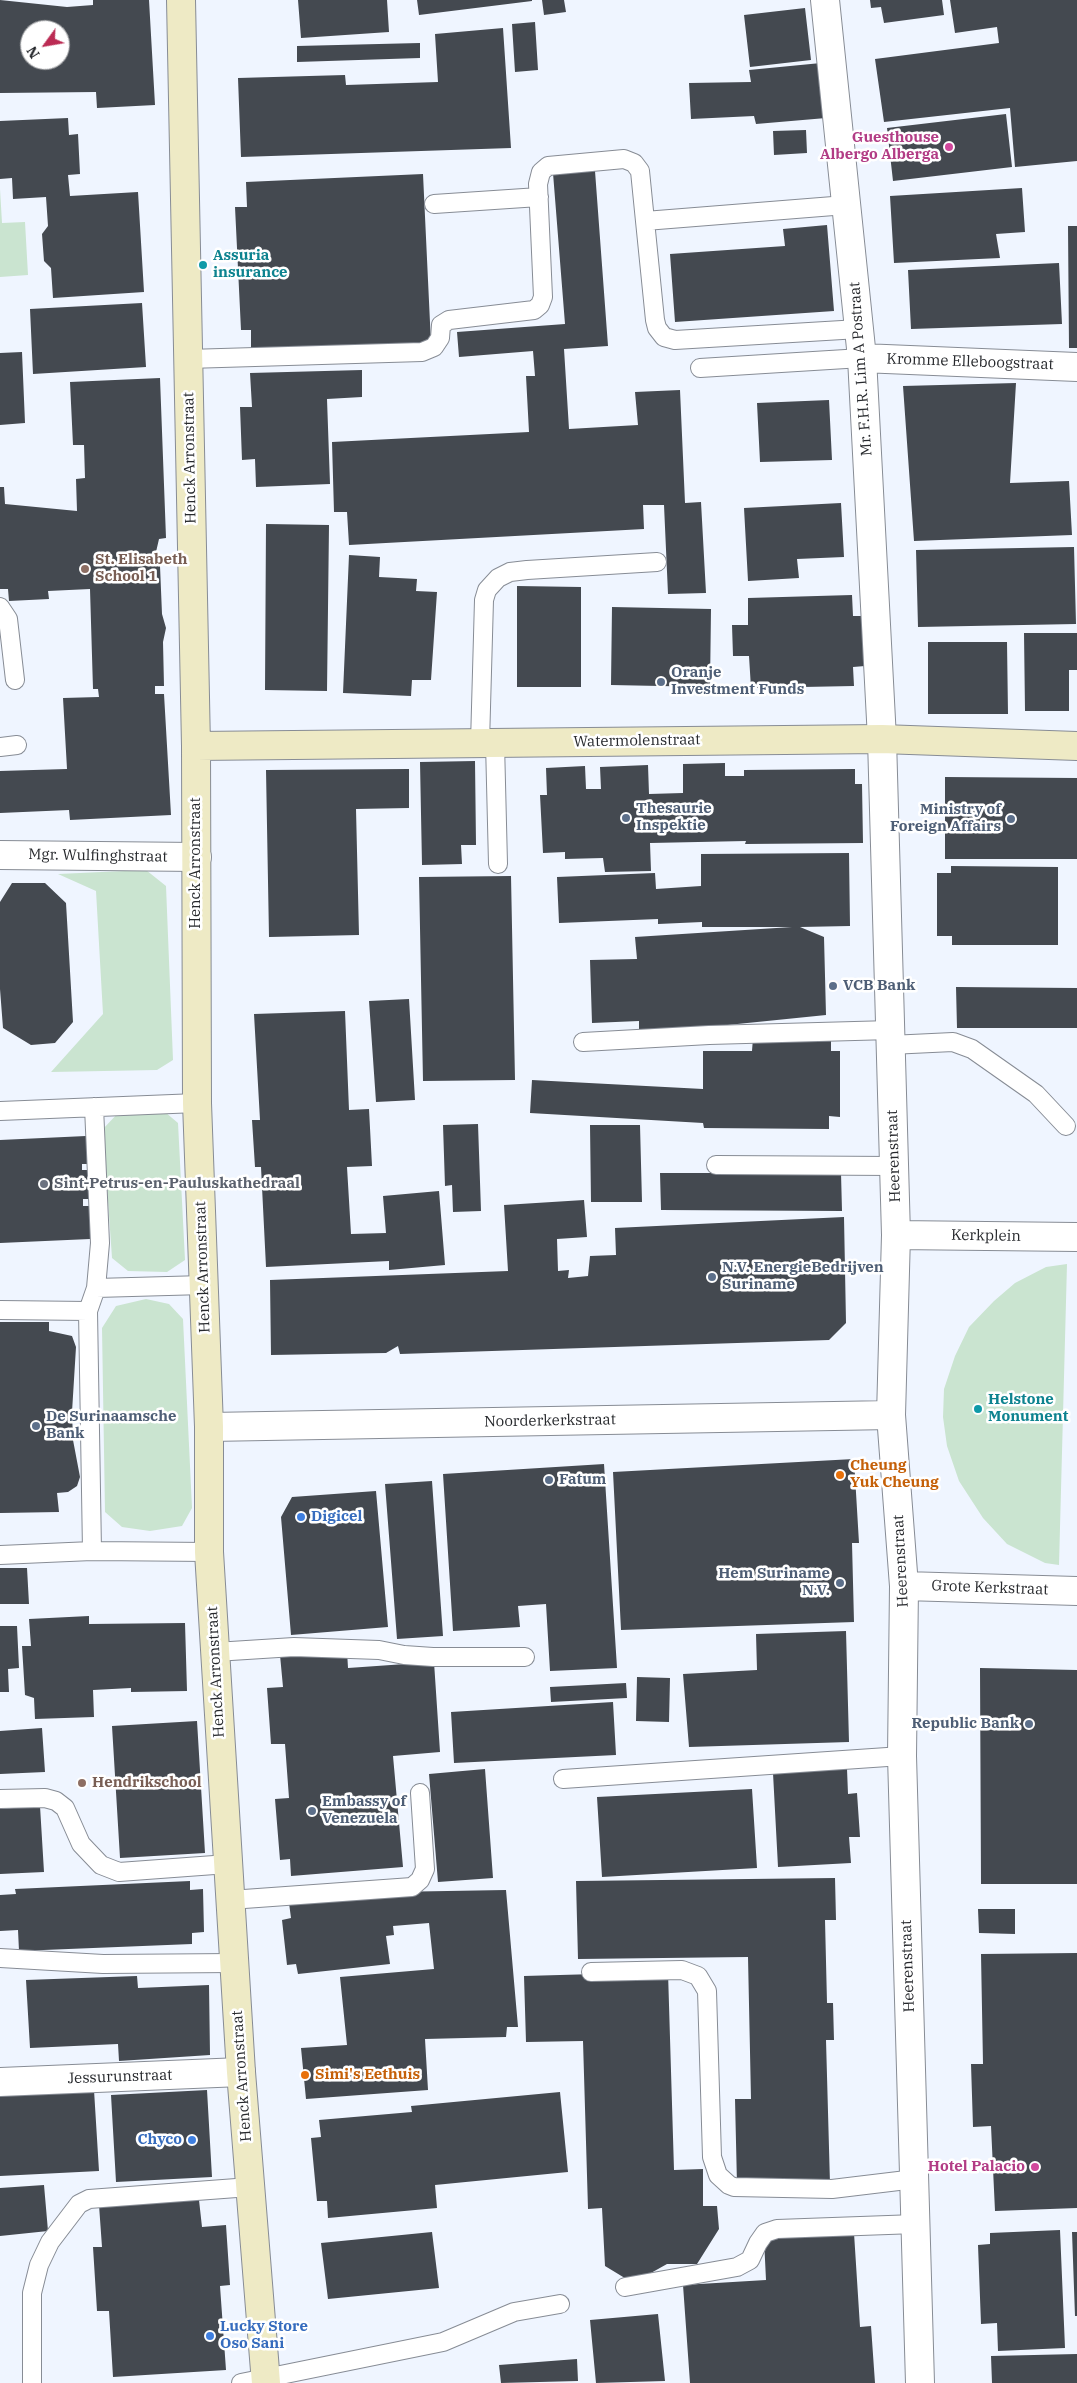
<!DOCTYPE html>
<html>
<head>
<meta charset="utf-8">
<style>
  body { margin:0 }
  #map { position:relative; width:1077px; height:2383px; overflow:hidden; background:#eff5ff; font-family:"IBM Plex Serif",serif }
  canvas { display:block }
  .north { position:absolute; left:20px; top:20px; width:50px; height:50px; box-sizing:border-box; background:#fff; border:1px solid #a8a9ab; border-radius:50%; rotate:238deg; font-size:14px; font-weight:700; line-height:20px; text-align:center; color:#26282c }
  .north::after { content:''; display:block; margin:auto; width:18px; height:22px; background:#bb2b53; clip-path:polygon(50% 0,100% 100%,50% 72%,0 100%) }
</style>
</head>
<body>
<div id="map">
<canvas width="1077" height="2383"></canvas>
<div class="north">N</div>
</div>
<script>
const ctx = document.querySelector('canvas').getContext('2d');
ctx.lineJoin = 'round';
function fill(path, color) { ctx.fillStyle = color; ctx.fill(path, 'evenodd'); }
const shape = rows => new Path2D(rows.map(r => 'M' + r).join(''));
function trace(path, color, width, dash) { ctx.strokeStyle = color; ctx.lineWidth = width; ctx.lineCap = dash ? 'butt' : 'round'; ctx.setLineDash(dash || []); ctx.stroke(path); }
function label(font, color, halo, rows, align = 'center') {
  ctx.font = font + ' "IBM Plex Serif",serif'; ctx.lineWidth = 5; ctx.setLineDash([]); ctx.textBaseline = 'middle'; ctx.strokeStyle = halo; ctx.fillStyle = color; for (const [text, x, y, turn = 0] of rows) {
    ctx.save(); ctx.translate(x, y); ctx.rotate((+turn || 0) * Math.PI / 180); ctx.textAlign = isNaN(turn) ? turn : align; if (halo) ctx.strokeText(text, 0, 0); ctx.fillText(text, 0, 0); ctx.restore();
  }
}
fill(shape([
  [0,189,2,223,25,222,28,275,0,277],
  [146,870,166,886,173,1060,157,1070,51,1072,103,1014,96,891,58,874],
  [119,1112,165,1112,178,1123,185,1260,167,1272,128,1271,112,1258,103,1129],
  [1067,1264,1059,1565,1045,1563,1007,1544,983,1518,959,1481,947,1446,943,1417,944,1389,955,1356,969,1327,994,1301,1015,1283,1046,1267],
  [146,1299,169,1304,183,1319,192,1508,182,1526,150,1531,122,1527,105,1512,102,1328,116,1306]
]), '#cae4d0');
fill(shape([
  [0,0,67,7,93,5,93,0,149,0,155,105,97,108,96,92,0,93],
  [30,30,60,30,60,60,30,60],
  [298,0,387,0,389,32,301,38],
  [417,0,532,0,532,1,419,15],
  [542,0,564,0,566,12,544,15],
  [870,0,942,0,944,15,884,23,881,7,871,8],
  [950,0,1077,0,1077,161,1015,167,1010,108,884,122,875,59,999,43,997,27,955,33],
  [805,8,811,60,750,67,744,15],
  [535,22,538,70,515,72,512,24],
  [503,28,511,148,241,157,238,78,345,75,346,85,438,82,435,34],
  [420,43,420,58,297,62,297,46],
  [821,63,826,118,756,124,754,116,691,119,689,83,751,82,749,70],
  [1006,114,1012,167,893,181,887,128],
  [68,118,69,135,78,134,80,174,68,175,70,196,138,192,144,292,53,298,51,268,44,261,42,234,48,226,46,197,13,199,12,178,0,179,0,121],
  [806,130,807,153,774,155,773,131],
  [595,171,608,346,564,349,569,429,638,425,635,392,680,390,685,503,701,502,706,593,668,594,664,505,643,505,644,529,349,545,347,512,334,512,332,442,529,432,526,376,535,376,533,351,459,357,457,332,565,324,553,173],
  [423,174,431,344,251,352,251,330,241,330,235,207,247,207,246,182],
  [1022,188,1025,232,996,234,1000,258,894,263,890,196],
  [827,225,834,311,675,322,670,254,785,246,783,229],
  [1068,226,1077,226,1077,348,1069,348],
  [1059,263,1062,324,911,329,908,270],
  [142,303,146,367,33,374,30,309],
  [22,352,25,423,0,425,0,353],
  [362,370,362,397,327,399,330,484,256,487,255,459,242,460,240,407,252,407,250,373],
  [160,378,166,538,159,539,153,565,160,566,162,614,166,628,163,642,164,686,155,686,155,694,164,694,171,815,70,820,69,810,0,813,0,771,67,769,63,698,99,697,98,689,93,689,90,589,48,591,49,599,9,601,8,589,0,589,0,487,4,487,5,504,77,511,76,479,85,478,84,445,73,445,70,382],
  [1016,383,1010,483,1069,481,1072,535,914,541,903,386],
  [829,400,832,460,760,462,757,403],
  [841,503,844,557,797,559,799,578,748,581,744,508],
  [266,524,329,525,327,691,265,690],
  [1074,547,1076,624,918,627,916,550],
  [349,555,380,557,379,577,417,579,416,591,437,592,431,680,412,680,411,696,343,693],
  [517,586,581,587,581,687,517,687],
  [852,595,853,616,863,616,865,666,853,667,854,686,751,688,749,656,733,656,732,625,748,625,748,598],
  [612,607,711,609,710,687,611,685],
  [1024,633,1077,633,1077,670,1069,670,1069,711,1025,711],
  [928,642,1007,642,1008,714,928,714],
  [475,761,476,845,461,845,462,864,422,865,420,762],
  [725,763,725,776,744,776,744,770,855,769,855,784,862,784,863,843,745,844,746,841,650,843,651,871,605,872,603,858,565,859,565,852,543,853,540,795,547,795,546,768,585,766,586,789,601,789,600,767,648,765,649,794,683,793,683,764],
  [409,769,409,808,356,809,359,935,269,937,266,770],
  [945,777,1077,778,1077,859,945,859],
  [849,853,850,926,800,927,824,937,826,1015,639,1034,639,1021,592,1023,590,960,637,959,635,937,792,927,702,927,702,922,658,924,658,919,559,923,557,877,655,873,656,889,701,886,701,854],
  [951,866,1058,867,1058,945,952,945,952,936,937,936,937,873,951,873],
  [511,876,515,1080,423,1081,419,877],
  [12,883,45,883,66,903,73,1022,55,1043,31,1045,3,1028,0,989,0,902],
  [956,987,1077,988,1077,1028,957,1028],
  [409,999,415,1100,376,1102,369,1001],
  [345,1011,349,1110,369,1109,372,1166,347,1167,351,1234,386,1233,383,1196,439,1191,445,1265,389,1270,389,1261,266,1267,261,1167,255,1167,252,1120,260,1120,254,1014],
  [753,1038,831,1040,831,1051,840,1051,840,1117,829,1116,829,1129,704,1128,703,1123,530,1113,532,1080,703,1089,703,1051,752,1051],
  [478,1124,481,1211,453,1212,452,1185,445,1186,443,1125],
  [590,1125,640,1125,642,1202,591,1202],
  [86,1136,88,1164,82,1164,82,1170,88,1170,90,1199,83,1199,83,1206,90,1206,90,1239,0,1243,0,1140],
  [660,1173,841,1173,842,1211,661,1210],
  [584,1200,587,1237,557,1239,558,1271,569,1270,568,1278,588,1276,590,1256,616,1255,615,1228,844,1217,846,1323,829,1340,400,1354,398,1346,386,1353,271,1355,270,1280,508,1271,504,1205],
  [0,1322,49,1322,49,1331,72,1336,76,1347,72,1412,73,1440,80,1477,77,1486,68,1492,57,1493,59,1512,0,1513],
  [854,1459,859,1543,852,1543,854,1622,621,1630,613,1472],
  [604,1464,617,1668,550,1671,546,1604,518,1606,520,1627,453,1631,443,1474],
  [432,1481,443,1636,397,1639,385,1484],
  [376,1491,388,1627,291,1635,281,1517,292,1497],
  [0,1568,27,1568,29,1604,0,1604],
  [89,1616,89,1624,185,1623,187,1691,131,1692,131,1688,93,1690,94,1717,35,1719,34,1698,25,1695,22,1646,31,1646,29,1619],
  [0,1626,17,1626,19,1668,8,1669,9,1692,0,1692],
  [846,1631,849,1742,689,1747,683,1674,757,1670,756,1634],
  [347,1651,348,1668,434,1662,440,1752,393,1756,403,1867,291,1876,290,1859,280,1860,275,1799,289,1798,285,1744,271,1744,267,1688,283,1687,280,1655],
  [980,1668,1077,1670,1077,1884,981,1884],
  [637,1677,670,1678,669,1722,636,1721],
  [626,1683,627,1698,551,1702,550,1687],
  [613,1702,616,1755,454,1763,451,1712],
  [197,1721,205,1853,120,1858,112,1726],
  [42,1728,45,1772,0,1774,0,1731],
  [485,1769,493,1878,438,1882,429,1774],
  [847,1769,848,1794,857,1793,860,1837,849,1837,851,1863,778,1867,773,1773],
  [752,1789,757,1868,602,1877,597,1797],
  [40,1806,44,1872,0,1874,0,1809],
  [835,1878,836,1920,825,1920,827,2003,833,2003,834,2040,826,2040,830,2184,737,2185,735,2099,751,2099,748,1957,578,1959,576,1881],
  [190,1881,190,1890,203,1889,204,1932,192,1933,192,1944,19,1951,18,1930,0,1931,0,1895,16,1894,15,1889],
  [506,1890,518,2027,507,2027,506,2037,425,2039,428,2090,306,2099,301,2048,347,2045,340,1977,434,1969,429,1923,393,1926,394,1935,386,1936,390,1964,298,1974,296,1964,287,1965,282,1920,291,1918,289,1903,389,1892],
  [978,1909,1015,1909,1015,1934,979,1933],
  [1077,1953,1077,2208,995,2211,991,2126,973,2127,971,2064,983,2064,981,1954],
  [668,1972,674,2170,703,2169,703,2206,717,2206,719,2229,697,2264,667,2264,633,2283,605,2266,602,2208,588,2209,583,2041,526,2042,524,1976],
  [137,1976,138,1988,209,1985,210,2055,119,2061,118,2044,30,2048,26,1980],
  [94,2090,99,2171,0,2176,0,2095],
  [207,2090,212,2177,116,2182,111,2095],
  [560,2092,568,2172,435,2185,437,2208,328,2218,327,2201,317,2201,311,2138,321,2137,319,2120,412,2112,411,2106],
  [44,2185,48,2231,0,2236,0,2188],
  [199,2200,202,2227,226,2225,230,2285,220,2286,226,2370,113,2377,109,2311,97,2311,93,2247,102,2247,99,2205],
  [1060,2230,1065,2348,998,2351,997,2323,981,2324,978,2245,990,2244,990,2233],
  [432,2232,439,2288,328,2299,321,2243],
  [1072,2232,1077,2232,1077,2316,1075,2316],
  [854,2233,860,2327,871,2326,875,2383,690,2383,683,2285,766,2280,764,2239],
  [658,2314,665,2381,596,2383,590,2320],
  [1077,2354,1077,2383,992,2383,991,2356],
  [577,2359,578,2381,501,2383,499,2365]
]), '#444950');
const lane = shape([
  [434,204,539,197],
  [645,221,655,320,657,328,664,337,675,340,859,329],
  [188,359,422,352,434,347,440,338,441,325,449,320,534,310,540,305,543,297,538,184,541,172,548,166,624,159,634,163,640,171,645,221,846,205],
  [700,368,862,358],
  [0,607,8,619,15,680],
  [480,743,484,600,487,590,498,578,510,572,527,570,657,562],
  [495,743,498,864],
  [0,747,17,745],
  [583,1042,709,1035,891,1030],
  [890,1045,953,1042,972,1049,1036,1094,1066,1126],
  [0,1111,197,1103],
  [716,1165,894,1166],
  [96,1288,204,1285],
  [0,1310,88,1311],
  [92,1551,88,1311,96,1288,100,1243,94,1107],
  [0,1555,92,1551,209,1552],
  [215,1652,294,1647,379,1650,404,1655,433,1657,525,1657],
  [563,1779,902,1756],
  [0,1799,45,1798,56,1801,65,1808,81,1844,101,1865,119,1872,228,1864],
  [230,1900,412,1887,420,1880,425,1869,420,1793],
  [0,1958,103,1964,234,1963],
  [591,1972,682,1970,698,1976,707,1991,712,2157,718,2175,729,2185,734,2187,832,2189,915,2179],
  [625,2287,737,2267,750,2260,758,2243,765,2233,777,2229,916,2224],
  [32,2383,32,2293,39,2265,50,2242,79,2204,89,2199,250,2187],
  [241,2383,443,2342,514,2312,560,2304]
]);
const street = shape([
  [825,0,862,358,882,739,896,1235,891,1415,904,1586,902,1756,920,2383],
  [862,358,1077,367],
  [0,855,197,857],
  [896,1235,1077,1237],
  [209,1427,891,1415],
  [904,1586,1077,1591],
  [0,2082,241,2072]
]);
const secondary = shape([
  [181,0,196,746,197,1103,209,1427,209,1552,241,2072,266,2383],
  [196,746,882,739,1077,746]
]);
trace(lane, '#878c95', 20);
trace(street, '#878c95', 30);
trace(secondary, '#878c95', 30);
trace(lane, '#fff', 18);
trace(street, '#fff', 28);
trace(secondary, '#eeeac5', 28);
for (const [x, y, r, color] of [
  [949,147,5,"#d1479c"],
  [203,265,5,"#0f9aa8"],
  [85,569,5,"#8d6e63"],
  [661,682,5,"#5c6f8a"],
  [626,818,5,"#5c6f8a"],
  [1011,819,5,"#5c6f8a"],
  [833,986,5,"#5c6f8a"],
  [44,1184,5,"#6b7280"],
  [712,1277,5,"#5c6f8a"],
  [978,1409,5,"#0f9aa8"],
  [36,1426,5,"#5c6f8a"],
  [840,1475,5,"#e8710a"],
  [549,1480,5,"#5c6f8a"],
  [301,1517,5,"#3f7fe0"],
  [840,1583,5,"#5c6f8a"],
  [1029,1724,5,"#5c6f8a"],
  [82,1783,5,"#8d6e63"],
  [312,1811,5,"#5c6f8a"],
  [305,2075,5,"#e8710a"],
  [192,2140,5,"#3f7fe0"],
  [1035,2167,5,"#d1479c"],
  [210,2336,5,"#3f7fe0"]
]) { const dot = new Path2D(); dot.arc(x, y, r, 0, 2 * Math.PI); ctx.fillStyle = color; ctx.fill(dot); trace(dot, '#fff', 2); }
label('bold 15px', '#b23c85', '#fff', [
  ["Guesthouse",939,138],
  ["Albergo Alberga",939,155],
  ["Hotel Palacio",1025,2167]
], 'right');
label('bold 15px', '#0d838f', '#fff', [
  ["Assuria",213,256],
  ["insurance",213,273],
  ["Helstone",988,1400],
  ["Monument",988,1417]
], 'left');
label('15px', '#26282c', '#fff', [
  ["Kromme Elleboogstraat",970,362,2],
  ["Mr. F.H.R. Lim A Postraat",861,369,-94],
  ["Henck Arronstraat",190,458,-91],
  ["Watermolenstraat",637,741,-1],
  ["Mgr. Wulfinghstraat",98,856,1],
  ["Henck Arronstraat",196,863,-90],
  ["Heerenstraat",894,1156,-92],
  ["Kerkplein",986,1236,1],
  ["Henck Arronstraat",203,1267,-92],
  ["Noorderkerkstraat",550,1421,-1],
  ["Heerenstraat",901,1561,-93],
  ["Grote Kerkstraat",990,1588,2],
  ["Henck Arronstraat",216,1672,-93],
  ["Heerenstraat",908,1966,-92],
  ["Henck Arronstraat",242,2076,-94],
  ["Jessurunstraat",120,2077,-2]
]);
label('bold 15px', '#785e54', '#fff', [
  ["St. Elisabeth",95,560],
  ["School 1",95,577],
  ["Hendrikschool",92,1783]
], 'left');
label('bold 15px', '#4e5e75', '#fff', [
  ["Oranje",671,673],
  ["Investment Funds",671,690],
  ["Thesaurie",636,809],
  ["Inspektie",636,826],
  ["Ministry of",1001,810,"right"],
  ["Foreign Affairs",1001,827,"right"],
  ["VCB Bank",843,986],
  ["N.V. EnergieBedrijven",722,1268],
  ["Suriname",722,1285],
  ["De Surinaamsche",46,1417],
  ["Bank",46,1434],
  ["Fatum",559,1480],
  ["Hem Suriname",830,1574,"right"],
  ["N.V.",830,1591,"right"],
  ["Republic Bank",1019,1724,"right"],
  ["Embassy of",322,1802],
  ["Venezuela",322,1819]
], 'left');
label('bold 15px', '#5b616d', '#fff', [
  ["Sint-Petrus-en-Pauluskathedraal",54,1184]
], 'left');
label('bold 15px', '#c56008', '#fff', [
  ["Cheung",850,1466],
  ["Yuk Cheung",850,1483],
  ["Simi's Eethuis",315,2075]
], 'left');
label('bold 15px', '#366cbe', '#fff', [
  ["Digicel",311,1517],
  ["Chyco",182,2140,"right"],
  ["Lucky Store",220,2327],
  ["Oso Sani",220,2344]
], 'left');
</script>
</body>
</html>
